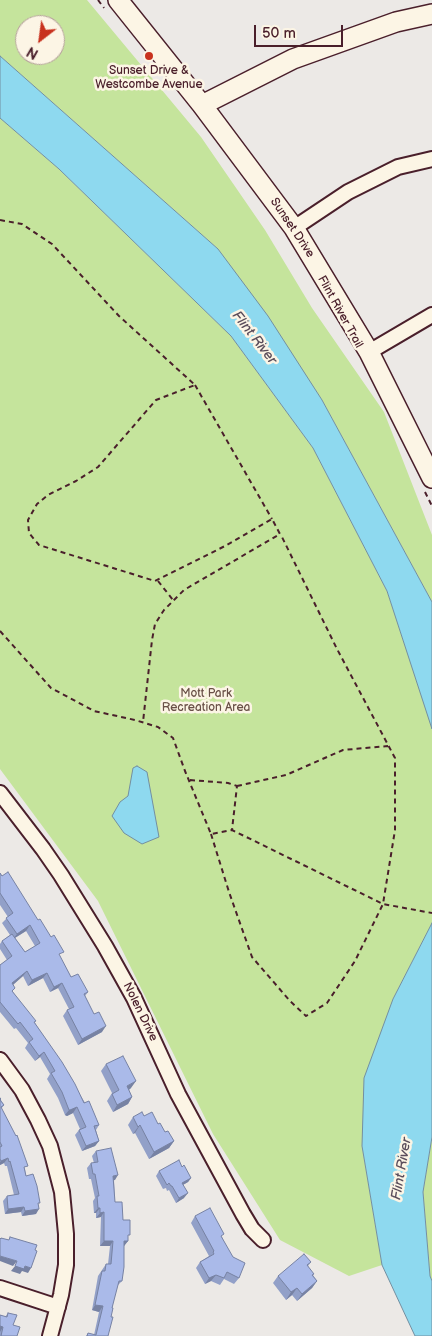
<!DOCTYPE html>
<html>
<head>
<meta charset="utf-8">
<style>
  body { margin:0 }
  #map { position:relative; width:432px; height:1336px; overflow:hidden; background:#ece9e6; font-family:"Balsamiq Sans",sans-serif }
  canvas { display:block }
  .north { position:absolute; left:15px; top:15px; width:50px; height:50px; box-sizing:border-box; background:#fcf5e5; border:1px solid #b59f9b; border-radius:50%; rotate:210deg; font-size:14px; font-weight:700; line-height:20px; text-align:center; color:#4a1f2b }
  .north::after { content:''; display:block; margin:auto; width:18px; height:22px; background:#c8321e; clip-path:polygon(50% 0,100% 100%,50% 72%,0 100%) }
  .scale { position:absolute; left:254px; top:25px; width:89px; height:22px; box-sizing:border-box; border:2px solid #4a1f2b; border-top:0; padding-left:6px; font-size:15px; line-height:18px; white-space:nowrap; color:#4a1f2b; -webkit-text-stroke:4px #fcf5e5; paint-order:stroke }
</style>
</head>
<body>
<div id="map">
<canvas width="432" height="1336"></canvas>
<div class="north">N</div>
<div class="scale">50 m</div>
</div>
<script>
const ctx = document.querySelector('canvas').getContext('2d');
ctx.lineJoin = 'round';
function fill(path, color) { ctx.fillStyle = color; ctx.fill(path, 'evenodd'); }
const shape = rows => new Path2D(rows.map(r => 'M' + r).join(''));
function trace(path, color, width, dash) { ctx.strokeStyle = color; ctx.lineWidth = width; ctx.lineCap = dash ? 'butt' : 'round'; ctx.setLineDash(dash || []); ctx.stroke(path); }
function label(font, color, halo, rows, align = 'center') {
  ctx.font = font + ' "Balsamiq Sans",sans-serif'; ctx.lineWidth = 5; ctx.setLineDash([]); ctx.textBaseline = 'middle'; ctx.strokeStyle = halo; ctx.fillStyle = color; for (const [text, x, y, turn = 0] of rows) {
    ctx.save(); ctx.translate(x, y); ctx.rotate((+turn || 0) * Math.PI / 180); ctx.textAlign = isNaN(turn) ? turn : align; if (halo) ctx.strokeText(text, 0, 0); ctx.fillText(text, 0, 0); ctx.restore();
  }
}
fill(shape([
  [0,0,87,0,201,137,265,230,312,308,384,412,432,535,432,602,322,400,218,249,0,56],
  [25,25,55,25,55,55,25,55],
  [0,118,59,169,231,336,313,448,387,591,431,723,432,729,432,923,393,999,362,1146,382,1265,349,1276,280,1240,213,1134,98,901,0,769],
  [432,1137,432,1281,430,1276,423,1192]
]), '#c5e49c');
const water = shape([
  [0,56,218,249,268,316,322,400,432,602,432,729,387,591,313,448,231,336,59,169,0,118,0,56],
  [137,766,147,772,159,837,142,844,124,833,112,816,120,802,128,796,133,768,137,766],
  [432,923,432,1137,423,1192,430,1276,432,1281,432,1336,415,1336,382,1265,362,1146,364,1078,393,999,432,923]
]);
fill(water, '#8ed9ef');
trace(water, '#738fa1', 1);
const street = shape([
  [294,228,348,192,398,167,432,159],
  [369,352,432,315],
  [0,793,43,849,61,875,105,946,134,998,178,1094,243,1214,252,1229,263,1240],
  [0,1060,22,1090,38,1120,50,1146,62,1192,66,1234,66,1265,61,1295,50,1336],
  [0,1288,58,1307]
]);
const secondary = shape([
  [118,0,202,105,294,228,369,352,432,478],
  [202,105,293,59,396,22,432,14]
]);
trace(street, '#4a1f2b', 18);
trace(secondary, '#4a1f2b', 22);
trace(shape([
  [98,0,104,8],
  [0,220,22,224,52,244,119,316,195,385,156,400,98,467,76,481,48,495,37,504,28,520,29,533,39,545,155,581,225,546,272,519,280,534,184,590,164,610,155,624,152,640,143,722],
  [195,385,272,519],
  [425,492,432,506],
  [158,581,173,600],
  [0,631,51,688,94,711,135,720,158,727,173,738,185,771,211,834,232,830,383,904,432,913],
  [190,780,228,783,237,786,232,830],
  [237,786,286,775,343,750,388,746],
  [211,834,229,892,252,957,290,1001,306,1016,327,1003,355,961,383,904,395,830,395,758,337,649,281,535]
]), '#4a1f2b', 2, [5, 4]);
trace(street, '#fcf5e5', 14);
trace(secondary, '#fcf5e5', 19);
fill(shape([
  [0,873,60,957,71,977,88,992,85,996,102,1032,78,1045,63,1016,67,1010,69,1009,58,988,50,992,43,978,28,986,23,976,13,985,13,992,35,1023,99,1125,96,1130,99,1141,95,1146,82,1151,75,1135,79,1130,80,1129,73,1113,67,1116,65,1115,58,1098,47,1079,50,1074,40,1057,35,1061,25,1048,28,1043,16,1028,14,1029,0,1012,0,965,7,960,0,949,0,944,2,941,10,935,2,923,8,917,0,905],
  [26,931,35,946,25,952,15,938],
  [106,1064,131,1088,129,1090,132,1097,128,1104,113,1112,107,1101,112,1093,101,1071],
  [0,1098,1,1100,4,1105,1,1109,25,1169,26,1176,38,1205,36,1214,22,1216,21,1212,5,1214,3,1201,7,1196,14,1195,7,1166,5,1166,4,1163,0,1165],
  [144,1116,158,1124,165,1132,174,1141,169,1148,149,1159,135,1133,133,1134,128,1125,133,1117],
  [96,1151,115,1180,114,1180,115,1202,123,1220,128,1238,128,1241,124,1246,122,1281,117,1286,112,1308,108,1336,86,1336,88,1333,94,1335,99,1312,92,1310,98,1276,106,1264,108,1264,110,1246,100,1246,101,1217,96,1218,96,1213,94,1213,93,1201,95,1198,91,1179,89,1179,87,1168,91,1163,94,1163,92,1156],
  [182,1167,191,1178,188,1182,183,1185,184,1198,176,1203,169,1190,167,1191,166,1188,163,1189,156,1176,159,1171],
  [195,1216,222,1237,239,1278,234,1284,224,1279,220,1285,211,1281,205,1284,196,1268,200,1262,209,1256,191,1223],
  [311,1262,308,1266,313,1275,317,1281,312,1288,297,1301,292,1295,286,1300,273,1283,278,1276],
  [8,1313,13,1325,17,1336,0,1336,0,1315,5,1317]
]), '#92a0c8');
fill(shape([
  [30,925,26,931,13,939,17,934],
  [27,971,23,976,8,989,12,983],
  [47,973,43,978,28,986,32,980],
  [62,983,58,988,50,992,54,987],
  [106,1026,102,1032,78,1045,82,1039],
  [44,1052,40,1057,35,1061,39,1056],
  [136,1081,131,1088,122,1094,127,1086],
  [132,1097,128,1104,113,1112,117,1105],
  [77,1107,73,1113,67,1116,65,1115,69,1110],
  [140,1125,135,1133,133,1134,138,1127],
  [99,1141,95,1146,82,1151,86,1146],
  [174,1141,169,1148,149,1159,154,1152],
  [8,1158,4,1163,0,1165,0,1162,1,1161],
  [118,1175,115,1180,110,1181,113,1176],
  [191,1178,188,1182,179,1187,182,1183],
  [188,1193,184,1198,176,1203,179,1198],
  [24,1207,21,1212,5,1214,8,1209],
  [98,1208,100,1208,96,1213,94,1213],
  [39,1209,36,1214,22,1216,25,1211],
  [104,1212,101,1217,96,1218,100,1213],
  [104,1241,113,1241,110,1246,100,1246],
  [124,1241,128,1241,124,1246,120,1246],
  [0,1256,17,1261,13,1266,0,1261],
  [15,1266,25,1266,31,1268,28,1273,22,1271,20,1274,11,1271],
  [216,1275,211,1281,205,1284,209,1278],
  [317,1281,312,1288,297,1301,302,1294],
  [297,1288,292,1295,286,1300,291,1292],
  [95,1305,103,1306,99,1312,92,1310],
  [0,1326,3,1327,0,1332]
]), '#7782a3');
const building = shape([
  [8,872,38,920,40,919,51,937,54,935,64,952,59,954,71,977,78,974,88,992,84,994,94,1014,99,1012,106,1026,82,1039,67,1010,74,1007,62,983,54,987,47,973,32,980,27,971,12,983,15,988,12,991,36,1021,34,1022,62,1062,75,1084,84,1103,89,1101,99,1125,94,1126,99,1141,86,1146,79,1130,86,1127,77,1107,70,1110,69,1110,62,1092,51,1073,55,1071,44,1052,39,1056,29,1042,33,1039,20,1022,18,1024,0,1002,0,965,12,956,2,941,12,934,25,952,40,943,30,925,17,934,6,918,13,913,0,893,0,873,2,876,8,872],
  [123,1056,136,1081,127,1086,132,1097,117,1105,112,1094,119,1090,106,1064,123,1056],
  [0,1098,1,1099,0,1100,4,1105,1,1107,16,1136,17,1135,28,1166,24,1167,26,1176,33,1174,37,1186,40,1203,38,1203,39,1209,25,1211,24,1207,8,1209,7,1196,19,1194,10,1161,9,1162,8,1158,1,1161,0,1159,0,1147,2,1146,0,1142,0,1098],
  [142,1112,144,1116,152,1112,158,1124,160,1123,165,1132,168,1131,174,1141,154,1152,140,1125,138,1127,133,1117,142,1112],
  [111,1148,118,1175,113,1176,115,1202,122,1202,123,1220,130,1220,130,1235,128,1235,128,1241,124,1241,124,1267,122,1281,119,1281,112,1308,113,1308,111,1317,113,1317,108,1336,87,1336,88,1333,96,1335,103,1306,95,1305,102,1271,105,1271,106,1264,111,1264,113,1241,104,1241,104,1212,100,1213,100,1208,98,1208,97,1196,99,1196,95,1174,93,1174,91,1163,98,1162,96,1151,111,1148],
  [179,1160,182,1167,184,1165,191,1178,182,1183,188,1193,179,1198,172,1186,171,1186,169,1183,167,1185,159,1171,179,1160],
  [210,1208,224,1234,221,1236,233,1257,245,1263,239,1278,227,1272,224,1278,216,1275,209,1278,200,1262,214,1254,213,1252,214,1251,195,1216,210,1208],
  [10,1237,37,1245,35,1250,37,1251,31,1268,25,1266,24,1269,15,1266,17,1261,0,1256,0,1238,1,1239,1,1238,9,1240,10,1237],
  [304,1254,311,1262,307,1265,314,1274,312,1275,317,1281,302,1294,297,1288,291,1292,278,1276,304,1254],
  [8,1313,17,1315,13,1325,20,1327,17,1336,1,1336,3,1327,0,1326,0,1315,7,1317,8,1313]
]);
fill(building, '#aabae9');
trace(building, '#7782a3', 1);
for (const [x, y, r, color] of [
  [149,56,5,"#c8321e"]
]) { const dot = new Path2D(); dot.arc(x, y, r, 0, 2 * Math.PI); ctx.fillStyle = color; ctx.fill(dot); trace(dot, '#fcf5e5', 2); }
label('12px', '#4a1f2b', '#fcf5e5', [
  ["Sunset Drive &",149,71],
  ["Westcombe Avenue",149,85]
]);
label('12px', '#4a1f2b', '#fcf5e5', [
  ["Sunset Drive",292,228,56],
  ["Flint River Trail",340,312,61],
  ["Nolen Drive",140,1012,64]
]);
label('12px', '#695047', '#fcf5e5', [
  ["Mott Park",206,694],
  ["Recreation Area",206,708]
]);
label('italic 14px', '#5b4e5c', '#fcf5e5', [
  ["Flint River",254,338,52],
  ["Flint River",402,1169,-80]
]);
</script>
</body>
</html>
